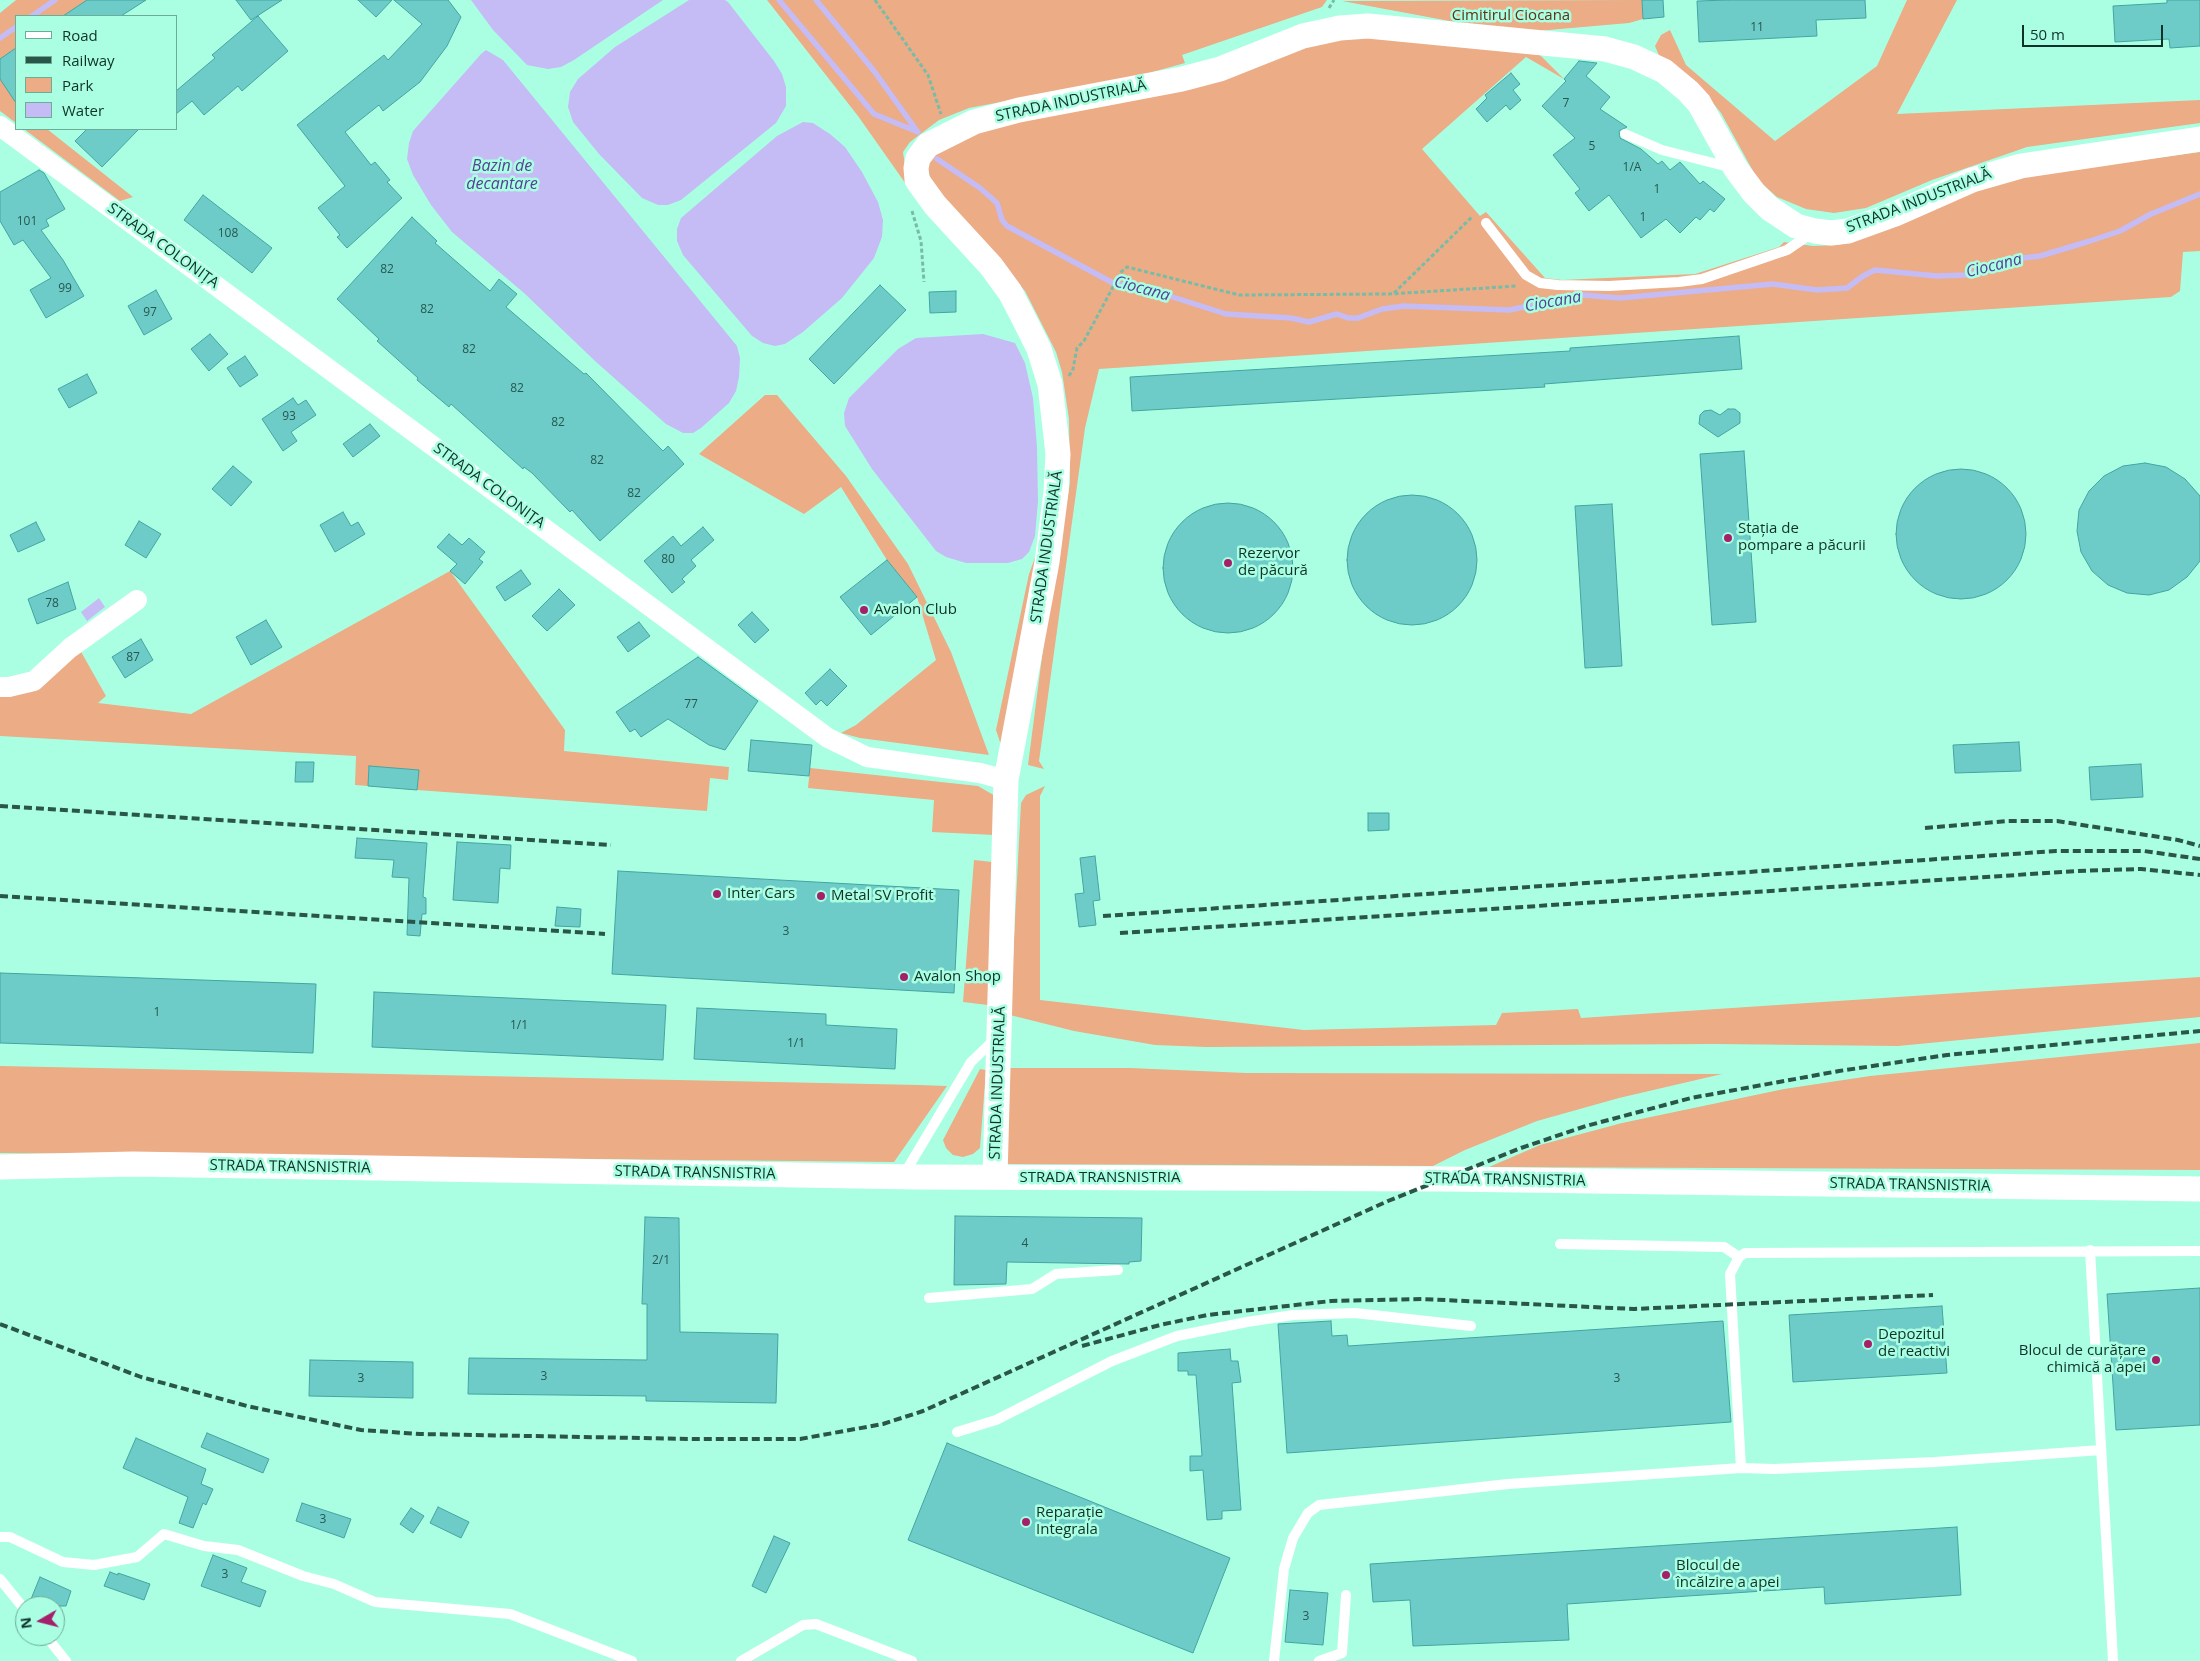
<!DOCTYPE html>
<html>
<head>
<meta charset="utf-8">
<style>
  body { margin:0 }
  #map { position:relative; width:2200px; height:1661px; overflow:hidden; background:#aaffe3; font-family:"Open Sans",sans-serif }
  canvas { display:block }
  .legend { position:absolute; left:15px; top:15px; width:162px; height:115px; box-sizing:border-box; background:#aaffe3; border:1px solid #6cad98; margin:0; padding:6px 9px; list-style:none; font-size:15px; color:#0e3228 }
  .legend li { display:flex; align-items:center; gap:10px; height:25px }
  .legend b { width:25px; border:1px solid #6cad98 }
  .north { position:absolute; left:15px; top:1596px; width:50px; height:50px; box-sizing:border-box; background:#aaffe3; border:1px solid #6cad98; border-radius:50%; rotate:262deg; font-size:14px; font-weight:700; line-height:20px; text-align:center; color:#0e3228 }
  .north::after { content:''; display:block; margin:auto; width:18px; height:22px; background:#a5206b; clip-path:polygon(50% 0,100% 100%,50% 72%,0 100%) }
  .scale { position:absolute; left:2022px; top:25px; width:141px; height:22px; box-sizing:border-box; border:2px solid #0e3228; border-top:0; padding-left:6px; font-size:15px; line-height:18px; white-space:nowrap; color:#0e3228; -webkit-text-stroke:4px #aaffe3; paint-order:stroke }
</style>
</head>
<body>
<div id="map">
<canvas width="2200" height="1661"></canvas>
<ul class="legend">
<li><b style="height:6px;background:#fff"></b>Road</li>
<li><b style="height:6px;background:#2a5649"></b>Railway</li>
<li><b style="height:14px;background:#ebac86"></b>Park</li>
<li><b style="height:14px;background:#c5bcf5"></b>Water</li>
</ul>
<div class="north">N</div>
<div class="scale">50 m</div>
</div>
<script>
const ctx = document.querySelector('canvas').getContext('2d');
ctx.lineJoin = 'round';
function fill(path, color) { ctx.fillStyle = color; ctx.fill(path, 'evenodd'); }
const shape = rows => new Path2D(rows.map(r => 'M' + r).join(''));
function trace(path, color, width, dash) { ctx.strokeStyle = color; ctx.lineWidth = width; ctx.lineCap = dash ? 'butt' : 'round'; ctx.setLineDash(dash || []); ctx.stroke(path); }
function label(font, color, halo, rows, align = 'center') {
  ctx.font = font + ' "Open Sans",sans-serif'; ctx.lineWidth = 5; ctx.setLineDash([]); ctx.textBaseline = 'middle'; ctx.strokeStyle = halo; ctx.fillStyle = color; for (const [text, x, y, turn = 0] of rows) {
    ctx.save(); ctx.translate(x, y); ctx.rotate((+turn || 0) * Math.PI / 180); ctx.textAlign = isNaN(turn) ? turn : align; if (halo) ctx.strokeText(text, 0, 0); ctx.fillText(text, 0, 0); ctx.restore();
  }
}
fill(shape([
  [16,0,87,0,63,16,16,16,16,48,0,59,0,13],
  [767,0,1327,0,1322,7,1182,55,1185,63,1138,76,969,108,939,120,910,142,903,152,908,187,858,116],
  [1642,0,1643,19,1629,23,1514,33,1342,1],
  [1907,0,1957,0,1897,114,2200,100,2200,123,2027,147,1932,180,1866,208,1834,213,1806,209,1777,197,1758,180,1721,113,1694,80,1661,60,1655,46,1661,35,1670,30,1686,65,1775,141,1877,66],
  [1356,35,1539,54,1564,79,1526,57,1422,149,1480,216,1486,212,1545,278,1562,280,1695,274,1779,247,1784,242,1813,246,1838,245,1914,219,1986,185,2017,177,2200,152,2200,251,2183,252,2180,291,2171,297,1099,369,1085,428,1039,761,1044,769,1028,765,1044,641,1070,483,1069,419,1062,372,1056,352,1025,291,932,183,928,170,928,159,946,144,985,130,1305,44],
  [0,79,16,99,16,123,0,111],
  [24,129,47,129,133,197,120,201],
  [765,395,777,395,846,476,908,564,951,652,989,755,860,738,841,733,856,725,936,660,917,597,887,560,841,487,804,514,699,454],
  [1037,552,1003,751,996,730,1029,574],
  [450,571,565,730,564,751,729,767,728,780,710,778,707,811,417,790,419,770,369,767,368,786,355,785,356,756,0,736,0,693,80,650,106,696,98,703,191,714],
  [810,768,978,786,997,797,995,835,932,832,934,800,808,788],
  [1045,786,1040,796,1040,1000,1304,1030,1496,1025,1502,1013,1578,1009,1581,1018,2200,977,2200,1017,1898,1046,1714,1044,1206,1047,1155,1045,1074,1031,1010,1015,1021,803,1026,795],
  [974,860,992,862,988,1005,963,1002],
  [2200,1043,2200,1170,1489,1167,1540,1145,1622,1123,1784,1089,1870,1076],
  [0,1066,919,1085,947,1086,894,1162,0,1153],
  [1007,1068,1130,1068,1246,1073,1722,1074,1619,1098,1537,1121,1465,1150,1433,1166,1003,1164],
  [980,1069,986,1070,980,1148,973,1154,963,1157,953,1155,946,1148,943,1140]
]), '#ebac86');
fill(shape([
  [471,0,663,0,574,60,561,67,548,69,527,65,493,30],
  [689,0,725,0,728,2,774,61,782,74,786,87,786,106,776,123,681,200,668,205,658,205,642,198,599,154,573,122,568,107,570,92,578,79,615,47],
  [486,50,503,60,737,346,740,358,739,377,736,391,729,403,701,428,693,433,683,433,666,424,595,361,524,293,452,232,431,205,413,175,407,159,409,143,413,131,481,54],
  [803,122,813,123,830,134,845,147,862,172,878,202,883,220,882,237,874,258,842,298,803,332,785,344,775,346,763,343,752,336,683,255,677,241,677,229,681,218,777,136],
  [983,334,1015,343,1025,363,1033,398,1037,447,1038,501,1035,536,1029,552,1022,559,1008,563,966,563,946,557,936,551,872,469,845,426,844,413,849,398,898,349,916,338],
  [99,598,105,607,87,621,81,612]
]), '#c5bcf5');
trace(shape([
  [779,0,874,114,918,132],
  [816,0,874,71,917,131],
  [32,16,55,0],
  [0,38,16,27],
  [937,159,980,188,997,203,1002,220,1007,226,1113,283,1160,293,1226,314,1291,318,1309,322,1337,314,1348,318,1358,318,1382,309,1404,306,1509,310,1583,295,1620,298,1773,284,1817,290,1847,288,1863,276,1875,270,1937,276,1965,275,1988,270,2005,260,2040,256,2090,241,2120,231,2151,214,2200,194]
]), '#c5bcf5', 5.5);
const building = shape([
  [87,0,146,0,121,16,63,16,87,0],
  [236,0,282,0,251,20,236,0],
  [358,0,392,0,376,17,358,0],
  [394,0,448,0,461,17,447,46,420,82,383,111,379,105,345,132,371,165,375,162,390,180,387,182,402,198,347,248,337,237,340,235,318,208,345,186,297,125,384,55,388,60,422,24,394,0],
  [1642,0,1663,0,1664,17,1643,19,1642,0],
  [1729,0,1865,0,1866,18,1816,20,1817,36,1699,42,1697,1,1729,0],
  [2167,0,2200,0,2200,46,2170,48,2169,39,2115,42,2113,6,2167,3,2167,0],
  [258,16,288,51,242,91,238,86,204,115,192,101,176,114,176,91,215,58,212,55,258,16],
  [16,48,16,103,0,79,0,59,16,48],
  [1579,61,1597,63,1586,76,1610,97,1600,109,1627,127,1619,131,1620,138,1641,149,1658,164,1662,161,1670,170,1680,162,1700,184,1703,181,1725,199,1714,212,1710,209,1700,220,1696,217,1680,233,1666,219,1641,238,1609,195,1589,211,1575,193,1580,189,1553,155,1575,138,1542,106,1566,81,1564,79,1579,61],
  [1511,73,1520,84,1513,90,1521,100,1510,110,1506,105,1487,122,1476,109,1487,98,1485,95,1511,73],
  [87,129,139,129,102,167,75,141,87,129],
  [39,170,44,173,65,209,46,220,49,226,41,230,63,260,84,296,46,318,30,290,51,278,23,240,14,245,0,221,0,192,39,170],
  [203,195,272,248,252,273,184,220,203,195],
  [412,217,437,241,435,243,490,291,499,279,517,294,506,307,584,374,586,373,663,451,668,446,684,464,600,541,572,510,570,512,532,473,524,467,523,469,451,404,449,407,417,380,418,378,377,341,379,339,337,299,412,217],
  [880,285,906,310,834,384,809,359,880,285],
  [156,290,172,319,144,335,128,306,156,290],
  [956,291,956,312,930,313,929,292,956,291],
  [210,334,228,354,209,371,191,349,210,334],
  [1739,336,1742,369,1544,384,1545,387,1132,411,1130,377,1570,351,1570,348,1739,336],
  [245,356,258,375,240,387,227,368,245,356],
  [87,374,97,393,69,408,58,389,87,374],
  [293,398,298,405,306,400,316,415,291,432,297,441,283,451,262,419,293,398],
  [1728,409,1735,409,1740,413,1740,423,1718,437,1699,424,1700,415,1704,411,1711,410,1720,415,1728,409],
  [370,424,380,436,353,457,343,444,370,424],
  [1744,451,1756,622,1712,625,1700,454,1744,451],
  [2145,463,2166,467,2185,479,2200,496,2200,561,2187,577,2169,590,2149,595,2127,593,2108,585,2092,571,2081,552,2077,531,2079,510,2089,491,2104,476,2123,466,2145,463],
  [233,466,252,482,231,506,212,489,233,466],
  '1896 534a65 65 0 1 1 130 0a65 65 0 1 1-130 0Z',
  '1347 560a65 65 0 1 1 130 0a65 65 0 1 1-130 0Z',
  '1163 568a65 65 0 1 1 130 0a65 65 0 1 1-130 0Z',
  [1612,504,1622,666,1585,668,1575,506,1612,504],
  [343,512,351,526,358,522,365,534,335,552,320,525,343,512],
  [139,521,161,534,146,558,125,545,139,521],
  [36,522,45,540,18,552,10,535,36,522],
  [703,527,714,540,691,560,696,566,682,579,685,582,672,593,644,561,673,536,681,546,703,527],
  [449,534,462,545,469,538,485,552,479,559,483,562,465,584,450,571,457,564,437,547,449,534],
  [887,560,917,597,871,635,840,597,887,560],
  [521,570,531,584,505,601,496,587,521,570],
  [68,582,76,609,37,624,28,599,68,582],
  [559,589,575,605,547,631,532,616,559,589],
  [752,612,769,630,755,643,738,625,752,612],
  [266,620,282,647,251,665,236,637,266,620],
  [639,622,650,636,628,652,617,637,639,622],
  [141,639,153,660,125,678,112,657,141,639],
  [698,657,758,701,725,750,709,745,668,719,641,737,635,729,630,732,616,712,698,657],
  [830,669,847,686,827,706,821,700,816,705,805,693,830,669],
  [751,740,812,745,809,776,748,771,751,740],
  [2019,742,2021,771,1955,773,1953,745,2019,742],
  [296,762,314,762,313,782,295,782,296,762],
  [2141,764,2143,797,2091,800,2089,767,2141,764],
  [369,766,419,770,417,790,368,786,369,766],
  [1368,813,1389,813,1389,830,1368,831,1368,813],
  [357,838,427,843,423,897,426,898,426,914,422,914,420,936,407,935,409,878,392,877,394,860,355,858,357,838],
  [457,842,511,845,510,869,500,868,498,903,453,900,457,842],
  [1095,856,1100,900,1093,901,1096,925,1079,927,1075,894,1084,893,1080,858,1095,856],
  [618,871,959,890,954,993,612,974,618,871],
  [557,907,581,909,580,927,555,926,557,907],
  [0,973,316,984,313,1053,0,1043,0,973],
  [374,992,666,1005,663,1060,372,1047,374,992],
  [697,1008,826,1014,826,1025,897,1029,895,1069,694,1059,697,1008],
  [955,1216,1142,1218,1141,1261,1129,1262,1129,1264,1007,1262,1006,1284,954,1285,955,1216],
  [645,1217,679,1218,680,1332,778,1334,776,1403,646,1401,646,1396,468,1394,469,1358,647,1360,647,1304,642,1304,645,1217],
  [2200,1288,2200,1425,2116,1430,2107,1294,2200,1288],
  [1942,1306,1947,1373,1793,1382,1789,1315,1942,1306],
  [1331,1321,1332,1336,1347,1335,1348,1346,1723,1321,1731,1422,1287,1453,1278,1324,1331,1321],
  [1230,1349,1231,1361,1238,1361,1241,1382,1232,1383,1241,1510,1222,1511,1222,1519,1207,1520,1203,1470,1190,1471,1190,1456,1202,1456,1196,1375,1188,1375,1188,1371,1178,1371,1178,1353,1230,1349],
  [310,1360,413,1362,413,1398,309,1396,310,1360],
  [207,1433,269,1459,263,1473,201,1447,207,1433],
  [136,1438,206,1469,201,1484,213,1489,206,1505,203,1503,193,1528,179,1523,188,1497,123,1468,136,1438],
  [947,1443,1230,1558,1193,1653,908,1540,947,1443],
  [302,1503,351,1519,344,1538,296,1521,302,1503],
  [438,1507,469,1522,461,1538,430,1523,438,1507],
  [411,1508,424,1516,413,1533,400,1524,411,1508],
  [1957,1527,1961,1595,1825,1604,1824,1587,1567,1604,1569,1640,1413,1646,1410,1600,1373,1602,1370,1564,1957,1527],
  [774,1536,790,1543,766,1593,752,1586,774,1536],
  [213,1555,247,1568,241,1582,266,1591,260,1607,201,1586,213,1555],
  [110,1572,118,1575,118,1573,150,1584,144,1600,104,1586,110,1572],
  [40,1577,71,1591,66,1606,31,1606,29,1604,40,1577],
  [1290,1590,1328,1593,1323,1645,1285,1642,1290,1590]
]);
fill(building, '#6dccc8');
trace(building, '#43a5a1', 1);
trace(shape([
  [875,0,928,75,941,114],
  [1329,8,1334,0],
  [912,211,921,241,924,282],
  [1394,293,1473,216],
  [1069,376,1073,369,1077,348,1084,341,1121,272,1127,267,1239,295,1389,294,1517,286]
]), '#77bca6', 3, [4, 2.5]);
trace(shape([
  [1625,134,1662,150,1733,168],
  [1486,223,1526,275,1540,283,1558,285,1609,286,1679,282,1702,279,1787,250,1812,233],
  [903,1176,971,1062,995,1039],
  [1560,1244,1724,1247,1739,1257],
  [2090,1250,2113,1661],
  [929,1298,1032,1289,1056,1274,1118,1270],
  [957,1432,996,1420,1112,1361,1177,1336,1247,1322,1293,1315,1355,1313,1471,1326],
  [1741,1468,1730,1274,1739,1257,1745,1253,2200,1251],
  [0,1537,10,1537,63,1562,94,1565,137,1557,164,1534,204,1546,238,1550,303,1576,334,1584,375,1602,510,1614,632,1661],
  [0,1579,25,1610],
  [46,1636,66,1661],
  [741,1661,803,1625,816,1624,912,1661],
  [1274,1661,1284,1569,1293,1538,1308,1513,1319,1505,1508,1484,1741,1468,1774,1469,1935,1462,2101,1450],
  [1319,1661,1342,1653,1346,1595]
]), '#fff', 10);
trace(shape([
  [0,126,828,738,867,757,980,773,1006,780],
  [0,687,9,687,34,681,70,648,137,600]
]), '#fff', 20);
trace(shape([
  [0,1167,133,1164,917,1177,1442,1179,2200,1189],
  [995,1177,1006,780,1047,562,1056,492,1058,454,1050,384,1039,349,1023,317,1010,292,991,266,935,205,917,180,916,168,918,158,928,145,974,122,1019,110,1182,79,1220,69,1303,36,1340,28,1368,26,1605,49,1634,57,1664,71,1688,91,1699,103,1736,169,1754,193,1769,208,1796,226,1815,231,1831,233,1848,231,1895,214,1972,180,2021,166,2200,139]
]), '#fff', 25);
trace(shape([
  [0,806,611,845],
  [1925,828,2008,821,2057,821,2178,840,2200,846],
  [0,896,605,934],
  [1103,916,2056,851,2144,851,2200,859],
  [1120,933,2078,871,2141,869,2200,875],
  [0,1324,141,1377,247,1406,361,1430,420,1434,694,1439,800,1439,883,1424,923,1411,1388,1201,1521,1148,1586,1126,1691,1098,1839,1071,1947,1055,2200,1031],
  [1082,1346,1160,1325,1207,1315,1331,1301,1422,1299,1634,1309,1933,1295]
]), '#2a5649', 4, [8, 4]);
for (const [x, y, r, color] of [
  [1728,538,5,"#a5206b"],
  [1228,563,5,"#a5206b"],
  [864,610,5,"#a5206b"],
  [717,894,5,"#a5206b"],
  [821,896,5,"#a5206b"],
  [904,977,5,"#a5206b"],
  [1868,1344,5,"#a5206b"],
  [2156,1360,5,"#a5206b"],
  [1026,1522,5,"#a5206b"],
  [1666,1575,5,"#a5206b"]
]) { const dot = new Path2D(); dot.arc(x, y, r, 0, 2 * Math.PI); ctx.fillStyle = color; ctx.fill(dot); trace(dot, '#aaffe3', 2); }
label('12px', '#265850', null, [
  ["11",1757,28],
  ["7",1566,104],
  ["5",1592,147],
  ["1/A",1632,168],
  ["1",1657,190],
  ["1",1643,218],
  ["101",27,222],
  ["108",228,234],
  ["82",387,270],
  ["99",65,289],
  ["82",427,310],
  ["97",150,313],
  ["82",469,350],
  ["82",517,389],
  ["93",289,417],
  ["82",558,423],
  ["82",597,461],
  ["82",634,494],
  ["80",668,560],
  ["78",52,604],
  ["87",133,658],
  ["77",691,705],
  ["3",786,932],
  ["1",157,1013],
  ["1/1",519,1026],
  ["1/1",796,1044],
  ["4",1025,1244],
  ["2/1",661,1261],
  ["3",544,1377],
  ["3",361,1379],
  ["3",1617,1379],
  ["3",323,1520],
  ["3",225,1575],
  ["3",1306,1617]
]);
label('15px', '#5f3214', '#aaffe3', [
  ["Cimitirul Ciocana",1511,16]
]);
label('15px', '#0e3228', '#aaffe3', [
  ["STRADA INDUSTRIALĂ",1071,101,-12],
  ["STRADA INDUSTRIALĂ",1919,201,-21],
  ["STRADA COLONIȚA",163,246,36],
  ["STRADA COLONIȚA",489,486,36],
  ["STRADA INDUSTRIALĂ",1047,547,-82],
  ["STRADA INDUSTRIALĂ",998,1083,-88],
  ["STRADA TRANSNISTRIA",290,1167,1],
  ["STRADA TRANSNISTRIA",695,1173,1],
  ["STRADA TRANSNISTRIA",1100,1178],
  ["STRADA TRANSNISTRIA",1505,1180,1],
  ["STRADA TRANSNISTRIA",1910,1185,1]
]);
label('15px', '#0e3228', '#aaffe3', [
  ["Stația de",1738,529],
  ["pompare a păcurii",1738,546],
  ["Rezervor",1238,554],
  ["de păcură",1238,571],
  ["Avalon Club",874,610],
  ["Inter Cars",727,894],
  ["Metal SV Profit",831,896],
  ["Avalon Shop",914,977],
  ["Depozitul",1878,1335],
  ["de reaсtivi",1878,1352],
  ["Blocul de curățare",2146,1351,"right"],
  ["chimică a apei",2146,1368,"right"],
  ["Reparație",1036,1513],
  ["Integrala",1036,1530],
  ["Blocul de",1676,1566],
  ["încălzire a apei",1676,1583]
], 'left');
label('italic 16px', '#564194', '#aaffe3', [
  ["Bazin de",502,166],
  ["decantare",502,184],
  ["Ciocana",1994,266,-14],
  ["Ciocana",1142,289,15],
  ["Ciocana",1553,302,-10]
]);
</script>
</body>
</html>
